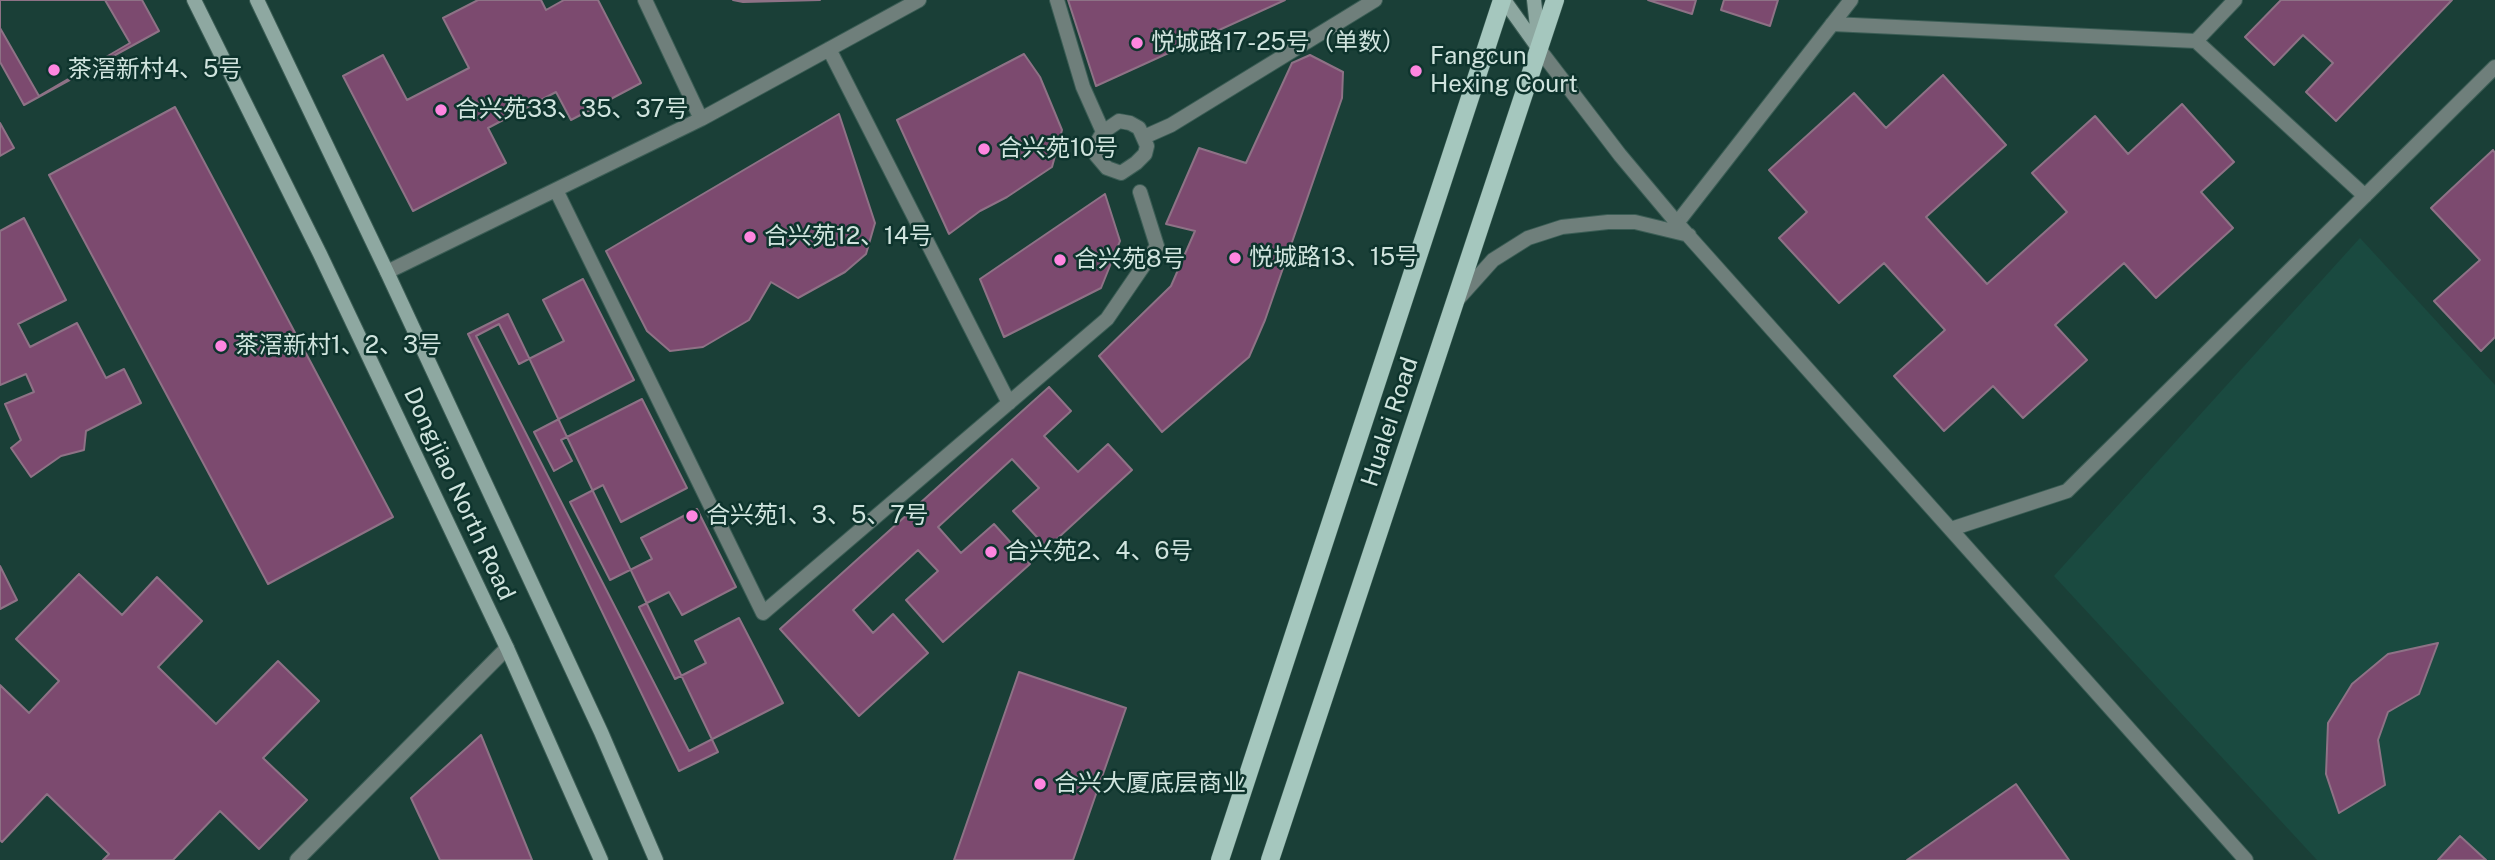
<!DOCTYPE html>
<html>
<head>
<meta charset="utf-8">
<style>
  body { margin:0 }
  canvas { display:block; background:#1a3f37 }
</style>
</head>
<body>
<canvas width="2495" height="860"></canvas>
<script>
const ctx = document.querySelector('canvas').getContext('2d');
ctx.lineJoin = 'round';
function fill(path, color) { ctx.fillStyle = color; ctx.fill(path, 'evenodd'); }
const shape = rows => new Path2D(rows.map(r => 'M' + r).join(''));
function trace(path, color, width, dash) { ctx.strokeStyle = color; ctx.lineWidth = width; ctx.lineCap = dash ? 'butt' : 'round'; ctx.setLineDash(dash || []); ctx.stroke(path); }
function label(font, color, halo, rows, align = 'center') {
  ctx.font = font + ' "Public Sans","Noto Sans SC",sans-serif'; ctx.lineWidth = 5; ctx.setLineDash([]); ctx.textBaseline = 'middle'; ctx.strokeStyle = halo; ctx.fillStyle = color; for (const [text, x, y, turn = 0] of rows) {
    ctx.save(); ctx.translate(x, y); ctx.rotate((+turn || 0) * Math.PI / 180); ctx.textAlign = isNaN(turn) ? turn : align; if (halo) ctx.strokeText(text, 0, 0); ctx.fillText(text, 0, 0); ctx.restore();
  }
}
fill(shape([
  [2360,238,2495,385,2495,860,2317,860,2054,576]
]), '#1a4a40');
const building = shape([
  [0,0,142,0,159,31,24,105,0,62,0,0],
  [0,0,105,0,130,43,39,96,0,28,0,0],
  [478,0,541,0,546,10,564,0,598,0,641,83,571,120,556,92,488,128,506,163,413,211,343,76,383,55,407,100,469,68,443,18,478,0],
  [733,0,820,0,743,2,733,0],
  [1068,0,1285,0,1096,86,1068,0],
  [1648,0,1696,0,1692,14,1648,0],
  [1724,0,1778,0,1770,26,1721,10,1724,0],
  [2281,0,2452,0,2336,121,2306,92,2333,63,2303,35,2274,65,2245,37,2281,0],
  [1024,54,1040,77,1062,130,1052,167,1007,197,980,211,949,234,897,120,1024,54],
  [1310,55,1343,72,1342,98,1265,320,1249,357,1162,432,1099,356,1171,286,1195,231,1166,224,1199,148,1246,163,1292,63,1310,55],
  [1943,75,2006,145,1926,217,1987,284,2067,212,2032,173,2095,116,2128,154,2182,104,2234,162,2201,192,2233,228,2156,298,2124,263,2055,325,2087,360,2023,418,1993,386,1944,431,1894,376,1945,330,1884,263,1839,303,1779,238,1807,212,1769,170,1854,93,1886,128,1943,75],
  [175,107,393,517,268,584,49,175,175,107],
  [839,114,875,223,866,254,845,272,798,298,771,282,749,320,703,347,670,351,647,331,606,251,839,114],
  [0,123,14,148,0,156,0,123],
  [2493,150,2495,153,2495,337,2481,351,2434,301,2480,260,2431,208,2493,150],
  [1105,194,1120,241,1101,288,1004,337,980,279,1105,194],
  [24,218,66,300,18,324,30,347,77,323,106,378,124,369,141,403,86,431,84,450,61,456,31,477,11,448,21,440,5,404,34,392,26,374,0,385,0,231,24,218],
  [583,279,634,380,534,432,554,471,572,461,561,440,642,399,687,488,621,522,603,485,570,502,610,580,652,559,641,538,697,509,736,587,682,615,669,592,639,607,675,679,706,663,695,641,739,618,783,703,689,751,476,336,499,324,519,364,564,341,543,300,583,279],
  [508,314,718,752,679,771,468,334,508,314],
  [1049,387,1071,411,1044,436,1078,472,1108,444,1132,470,1047,548,1013,511,1039,488,1012,459,938,527,961,553,994,524,1030,564,943,642,906,600,938,571,918,550,853,610,873,633,893,614,928,653,859,716,780,629,1049,387],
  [0,566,17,600,0,609,0,566],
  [79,574,122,615,157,577,202,621,158,667,216,724,278,661,319,701,263,758,307,800,259,849,220,811,173,860,103,860,109,854,47,794,2,842,0,840,0,685,29,713,59,681,16,639,79,574],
  [2438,643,2419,694,2388,712,2378,740,2385,785,2339,813,2326,774,2328,723,2352,684,2388,654,2438,643],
  [1019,672,1126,708,1073,860,954,860,1019,672],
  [481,735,532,860,440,860,411,798,481,735],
  [2016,784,2069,860,1907,860,2016,784],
  [2460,836,2486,860,2438,860,2460,836]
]);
fill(building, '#7c4a6f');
trace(building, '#8e7286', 2);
const lane = shape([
  [645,0,701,119],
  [1057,0,1083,87,1103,132],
  [1832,24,2196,41,2365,196],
  [2196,41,2235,0],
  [829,49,1009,403],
  [1119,121,1130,123,1139,128,1147,146,1145,154,1136,163,1121,173,1107,168,1096,155,1096,144,1103,132,1119,121],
  [1144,137,1171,125,1375,0],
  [556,190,763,613,1107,319,1157,246,1140,192],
  [1677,223,1851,0],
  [387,272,701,119,919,0],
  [1951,529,2067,491,2495,67]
]);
const street = shape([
  [1539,49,1620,155,1677,223,2246,860],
  [1458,299,1493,260,1528,238,1562,227,1608,222,1635,222,1689,235],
  [297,860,507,648]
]);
const secondary = shape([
  [194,0,320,254,507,648,601,860],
  [257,0,387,272,601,732,656,860],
  [1504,0,1539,49],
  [1534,0,1539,45]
]);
const primary = shape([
  [1220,860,1502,0],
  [1270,860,1555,0]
]);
trace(lane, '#3b5d55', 16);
trace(street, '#3b5d55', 16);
trace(secondary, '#3b5d55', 16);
trace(primary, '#3b5d55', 19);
trace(lane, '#6f7f7b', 14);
trace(street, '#6f7f7b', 14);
trace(secondary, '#8ea8a1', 14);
trace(primary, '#a5c7be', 18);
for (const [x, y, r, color] of [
  [1137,43,7,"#fe86e0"],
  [54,70,7,"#fe86e0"],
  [1416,71,7,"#fe86e0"],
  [441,110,7,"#fe86e0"],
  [984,149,7,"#fe86e0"],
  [750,237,7,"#fe86e0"],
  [1235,258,7,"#fe86e0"],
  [1060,260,7,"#fe86e0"],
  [221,346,7,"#fe86e0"],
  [692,516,7,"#fe86e0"],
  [991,552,7,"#fe86e0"],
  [1040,784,7,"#fe86e0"]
]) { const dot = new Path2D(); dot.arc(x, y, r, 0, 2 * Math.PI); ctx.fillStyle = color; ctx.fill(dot); trace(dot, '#0e342d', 2.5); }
label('24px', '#d0e4de', '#0e342d', [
  ["悦城路17-25号（单数）",1151,43],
  ["Fangcun",1430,57],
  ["Hexing Court",1430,85],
  ["茶滘新村4、5号",68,70],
  ["合兴苑33、35、37号",455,110],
  ["合兴苑10号",998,149],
  ["合兴苑12、14号",764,237],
  ["悦城路13、15号",1249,258],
  ["合兴苑8号",1074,260],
  ["茶滘新村1、2、3号",235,346],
  ["合兴苑1、3、5、7号",706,516],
  ["合兴苑2、4、6号",1005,552],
  ["合兴大厦底层商业",1054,784]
], 'left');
label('24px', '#d0e4de', '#0e342d', [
  ["Hualei Road",1390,422,-72],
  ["Dongjiao North Road",459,494,65]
]);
</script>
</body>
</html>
